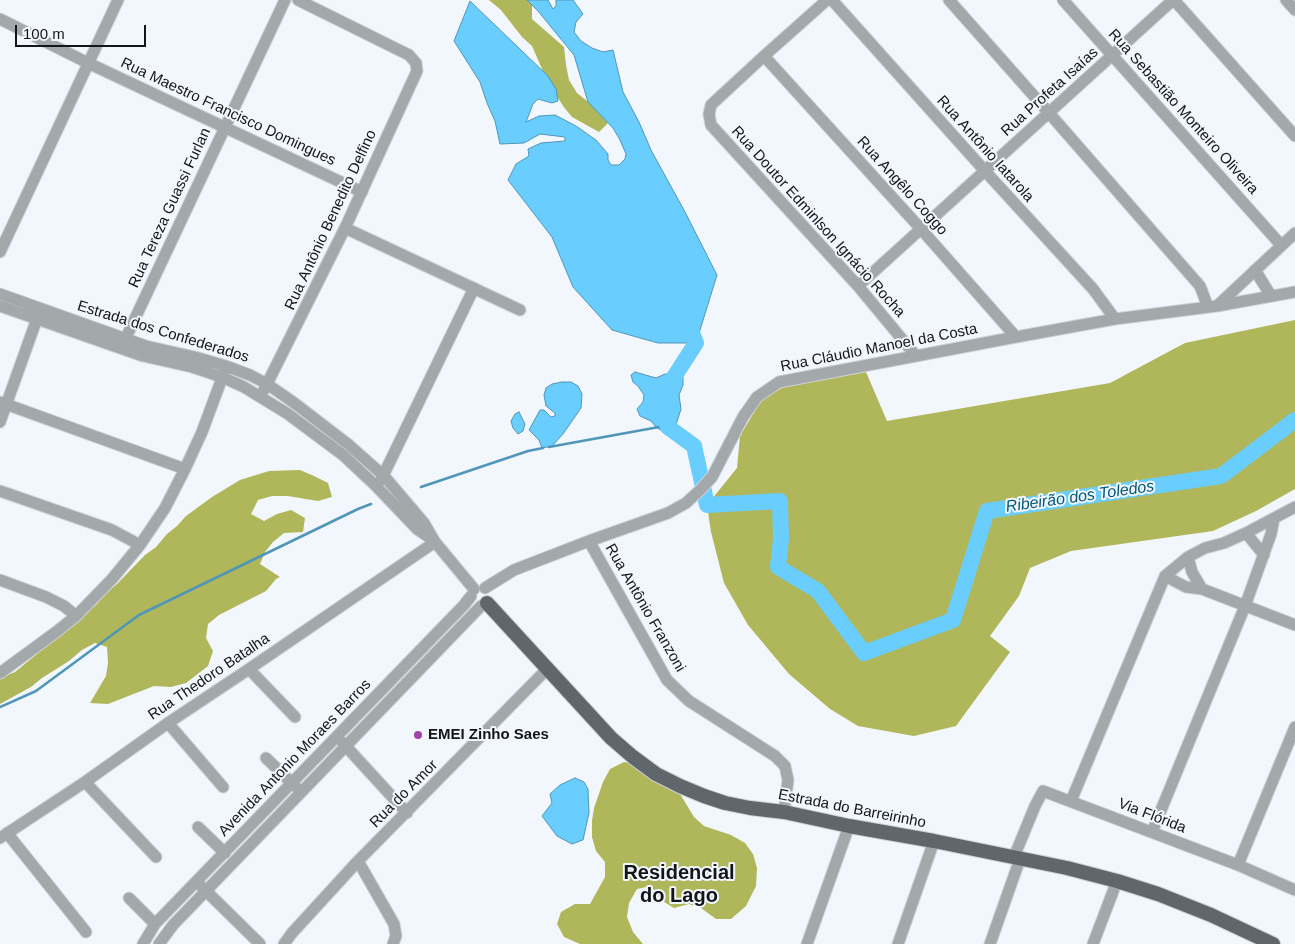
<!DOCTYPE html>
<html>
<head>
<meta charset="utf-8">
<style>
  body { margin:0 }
  #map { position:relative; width:1295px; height:944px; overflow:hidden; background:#f2f6fd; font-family:Arial,sans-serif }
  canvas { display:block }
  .scale { position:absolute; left:15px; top:25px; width:131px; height:22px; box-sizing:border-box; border:2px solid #141519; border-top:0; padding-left:6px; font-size:15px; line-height:18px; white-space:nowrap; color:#141519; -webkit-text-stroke:4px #f2f6fd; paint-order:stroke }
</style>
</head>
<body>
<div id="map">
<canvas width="1295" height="944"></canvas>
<div class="scale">100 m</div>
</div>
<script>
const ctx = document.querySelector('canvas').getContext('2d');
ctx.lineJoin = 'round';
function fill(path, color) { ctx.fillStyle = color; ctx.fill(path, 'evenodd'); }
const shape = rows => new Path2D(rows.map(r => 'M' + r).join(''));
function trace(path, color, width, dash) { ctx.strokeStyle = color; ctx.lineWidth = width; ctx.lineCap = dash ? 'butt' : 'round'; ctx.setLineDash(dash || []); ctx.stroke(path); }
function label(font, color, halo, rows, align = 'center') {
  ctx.font = font + ' Arial,sans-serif'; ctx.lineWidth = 4; ctx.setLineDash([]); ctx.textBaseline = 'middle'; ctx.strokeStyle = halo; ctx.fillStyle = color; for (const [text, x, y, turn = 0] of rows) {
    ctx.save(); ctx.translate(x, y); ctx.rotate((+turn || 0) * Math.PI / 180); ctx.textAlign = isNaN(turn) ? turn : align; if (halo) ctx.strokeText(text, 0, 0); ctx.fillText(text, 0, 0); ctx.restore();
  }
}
fill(shape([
  [489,0,534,0,532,4,532,19,564,47,566,65,569,80,577,93,587,101,600,109,608,123,599,132,572,117,563,106,546,78,532,46,522,37,501,10],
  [1295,320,1295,489,1256,511,1213,531,1071,551,1030,568,1019,596,990,636,1010,652,956,726,914,736,858,726,830,709,789,674,748,625,724,583,711,532,707,505,737,468,740,436,761,400,785,386,866,372,887,421,1110,383,1185,343],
  [300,470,314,476,328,483,332,497,318,501,288,496,272,496,258,500,251,514,264,521,277,514,291,510,305,518,303,532,284,533,273,542,265,552,260,564,280,577,276,579,266,591,219,615,208,624,206,638,213,651,208,666,186,683,171,687,154,686,108,704,90,703,106,676,108,663,107,647,95,643,82,650,69,661,42,678,31,687,0,704,0,678,15,672,38,653,67,624,96,605,106,593,117,584,145,555,156,547,167,534,177,526,186,516,212,497,240,480,269,471],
  [624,762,637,764,677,789,694,817,704,826,731,835,745,843,753,854,757,868,756,886,746,906,731,919,716,919,701,908,689,904,674,908,661,900,651,886,637,889,629,903,627,917,633,932,643,944,580,944,564,937,557,924,561,912,575,904,590,904,605,877,605,862,596,851,592,837,592,821,594,808,603,782,610,769]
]), '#b0b65a');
const water = shape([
  [527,0,548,0,553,9,556,6,556,0,573,0,583,14,576,22,574,32,581,41,592,48,603,52,613,50,623,92,639,122,651,150,685,212,717,275,696,343,658,343,612,330,573,287,552,237,508,180,516,164,529,156,528,149,541,143,565,141,565,137,540,134,524,143,500,144,495,121,487,103,480,82,454,41,470,1,548,76,556,89,558,101,552,103,538,99,533,104,526,122,539,116,555,115,576,126,596,140,608,154,608,160,611,165,619,165,625,159,626,154,620,140,613,128,588,102,574,55,538,11,527,0],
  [635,372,656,378,665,374,677,374,683,377,683,385,679,395,681,409,674,431,665,433,656,427,651,421,640,416,637,409,643,402,644,395,638,386,633,382,631,375,635,372],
  [562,382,571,382,578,386,582,394,581,408,563,434,552,446,542,448,539,440,529,430,540,410,544,410,551,417,555,416,555,413,546,406,544,395,546,388,552,384,562,382],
  [519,412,525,424,523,431,518,434,513,428,511,421,515,414,519,412],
  [575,778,584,782,588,789,589,813,583,840,572,844,557,836,542,816,552,803,550,794,560,785,575,778]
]);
fill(water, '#69cdfd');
trace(water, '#5096b9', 1);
trace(shape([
  [549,447,659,427],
  [421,487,528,451,543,448],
  [0,707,36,691,139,615,358,509,371,504]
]), '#5096b9', 2.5);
trace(shape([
  [665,391,696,343,688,323],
  [663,413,668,427,694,446,707,505,780,501,781,539,778,567,818,591,864,653,953,620,987,511,1221,476,1295,420]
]), '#69cdfd', 16);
const minor = shape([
  [827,0,764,56,711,105,709,114,711,125,858,286,916,356],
  [832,0,985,171,1093,289,1115,319],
  [949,0,1049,113,1200,286,1208,307],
  [1063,0,1281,245],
  [1174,0,1295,136],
  [1286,0,1295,10],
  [0,19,88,63,362,192],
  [764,56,921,229,1016,337],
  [345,228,520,310],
  [0,252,118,0],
  [1255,270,1271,296],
  [858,286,1173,0],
  [0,294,146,346,195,357,226,366,250,375,267,384,293,402,349,445,384,476,424,523,435,542,474,589],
  [0,306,143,356,192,367,222,377,244,387,288,414,343,455,376,486,417,529,430,538],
  [1217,306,1295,233],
  [123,344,285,0],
  [264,390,345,228,417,71,416,63,409,55,298,0],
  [0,402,185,469],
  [0,422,39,313],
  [381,480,474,288],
  [0,491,112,530,140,545],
  [1246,533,1264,555],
  [589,541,667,680,689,701,775,756,785,766,788,780,784,812],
  [1188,557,1192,572,1202,589],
  [1165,576,1186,587,1202,589,1295,625],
  [0,580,46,597,64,606,76,616],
  [485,588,514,570,589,541,668,513,686,503,700,490,712,477,743,417,757,397,779,382,1016,337,1115,319,1217,306,1295,292],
  [249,669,295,717],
  [0,673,56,632,76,616,112,579,140,545,165,508,185,469,202,432,225,370],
  [168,723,223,787],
  [342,742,407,813],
  [266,758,297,788],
  [85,782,156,857],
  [1071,801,1165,576,1188,557,1205,548,1224,543,1246,533,1295,507],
  [198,827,225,853],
  [1152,832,1245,606,1271,534,1274,519],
  [7,833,86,932],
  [0,838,85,782,168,723,249,669,435,542],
  [1014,857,1035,806,1043,791,1238,865,1295,890],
  [358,861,394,924,396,936,393,944],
  [1238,865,1295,727],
  [201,886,260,944],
  [129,898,155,924],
  [143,944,155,924,464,605,471,596],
  [159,944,173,925,481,606],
  [284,944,292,933,358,861,548,668],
  [807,944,849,826],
  [898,944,934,841],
  [990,944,1020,859],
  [1093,944,1117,881]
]);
const major = shape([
  [487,603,611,738,633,757,656,774,680,786,704,796,725,803,750,808,784,812,849,826,934,841,1067,868,1117,881,1158,894,1211,915,1273,944]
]);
trace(minor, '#ced2d9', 13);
trace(major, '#ced2d9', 16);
trace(minor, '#a3a8aa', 11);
trace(major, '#60676c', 14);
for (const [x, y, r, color] of [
  [418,735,5,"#a342a9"]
]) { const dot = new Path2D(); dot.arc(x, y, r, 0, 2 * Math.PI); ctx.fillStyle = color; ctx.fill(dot); trace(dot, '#f2f6fd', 2); }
label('15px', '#141519', '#f2f6fd', [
  ["Rua Profeta Isaías",1050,92,-42],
  ["Rua Maestro Francisco Domingues",228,112,25],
  ["Rua Sebastião Monteiro Oliveira",1183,112,48],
  ["Rua Antônio Iatarola",985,149,48],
  ["Rua Angêlo Coggo",902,186,48],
  ["Rua Tereza Guassi Furlan",170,208,-65],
  ["Rua Antônio Benedito Delfino",331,220,-65],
  ["Rua Doutor Edminlson Ignácio Rocha",818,222,48],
  ["Estrada dos Confederados",163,332,17],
  ["Rua Cláudio Manoel da Costa",879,348,-11],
  ["Rua Antônio Franzoni",645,608,60],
  ["Rua Thedoro Batalha",209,677,-34],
  ["Avenida Antonio Moraes Barros",295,758,-46],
  ["Rua do Amor",404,794,-45],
  ["Estrada do Barreirinho",852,809,11],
  ["Via Flórida",1152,816,21]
]);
label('bold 15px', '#141519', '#f2f6fd', [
  ["EMEI Zinho Saes",428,735]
], 'left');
label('italic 16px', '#015878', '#f2f6fd', [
  ["Ribeirão dos Toledos",1080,497,-8]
]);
label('bold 20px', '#141519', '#f2f6fd', [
  ["Residencial",679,873],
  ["do Lago",679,896]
]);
</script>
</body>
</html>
